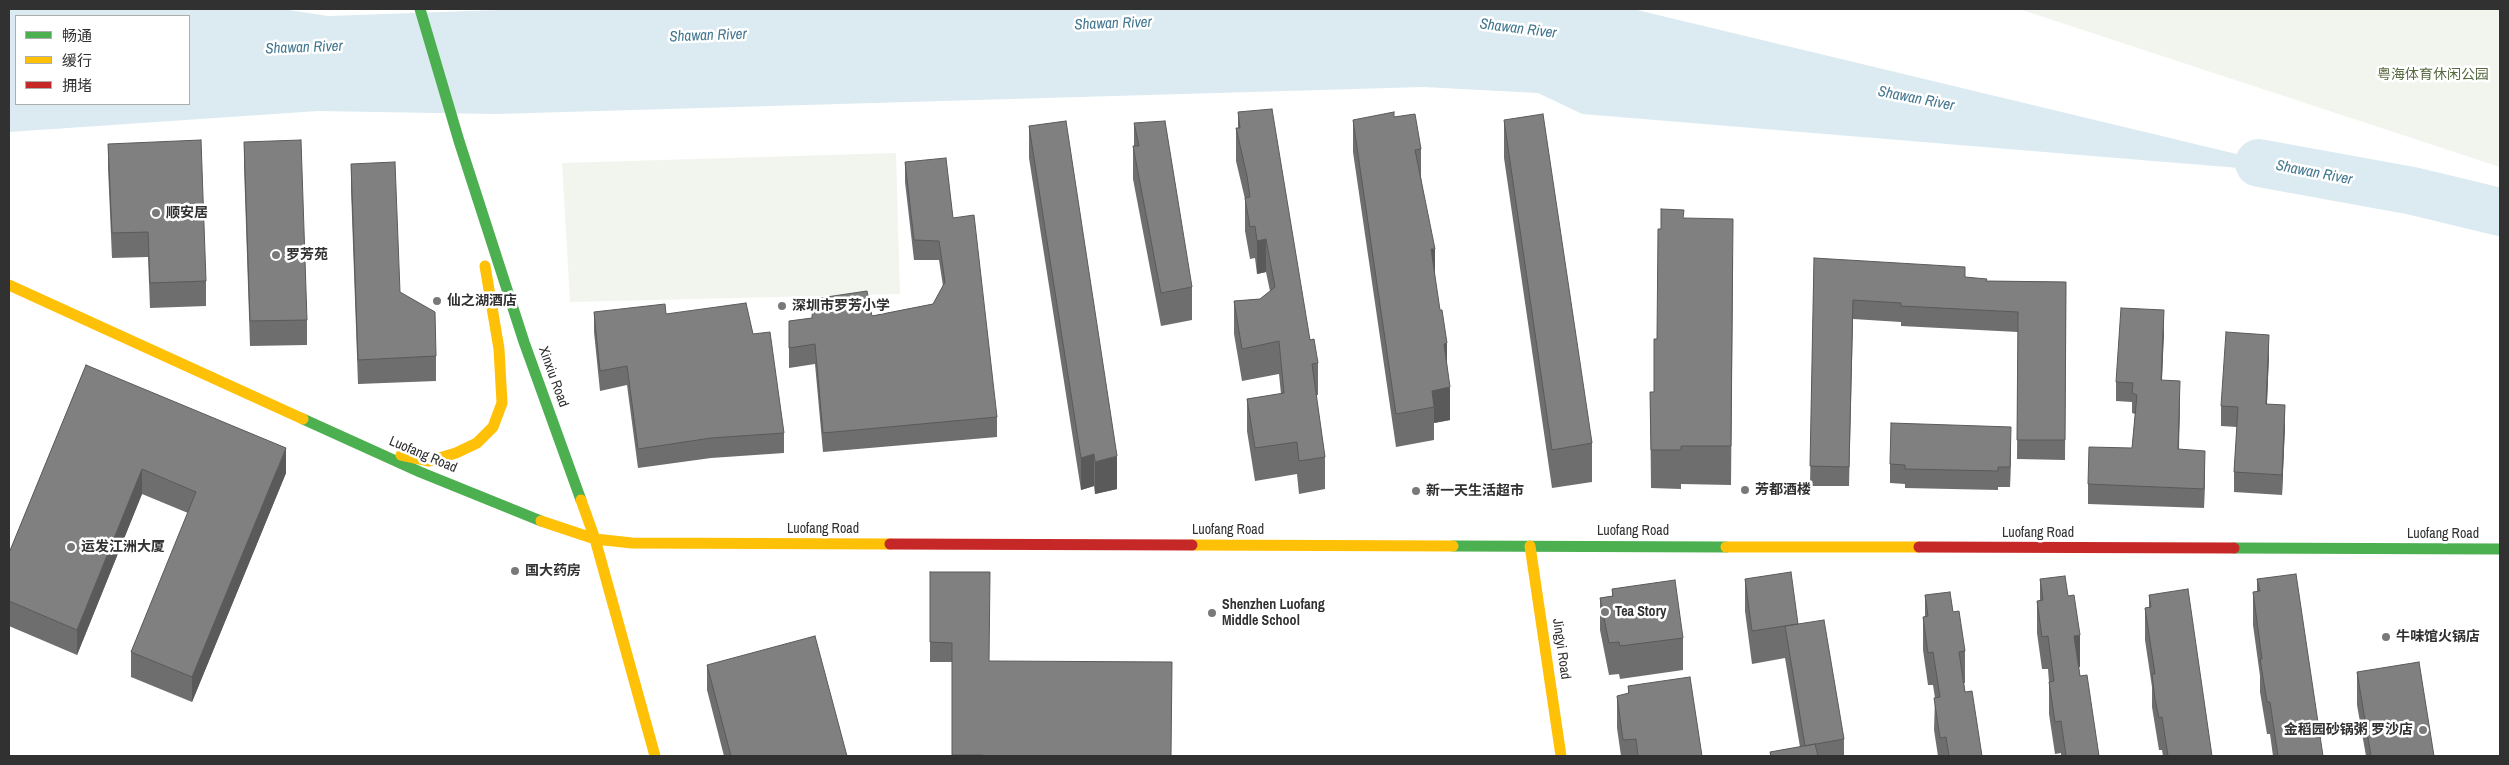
<!DOCTYPE html>
<html>
<head>
<meta charset="utf-8">
<style>
  body { margin:0 }
  #map { position:relative; width:2509px; height:765px; overflow:hidden; background:#fff; font-family:"Archivo Narrow","Noto Sans SC",sans-serif }
  canvas { display:block }
  .frame { position:absolute; inset:0; border:10px solid #313131; pointer-events:none }
  .legend { position:absolute; left:15px; top:15px; width:175px; height:90px; box-sizing:border-box; background:#fff; border:1px solid #adadad; margin:0; padding:6px 9px; list-style:none; font-size:15px; color:#313131 }
  .legend li { display:flex; align-items:center; gap:10px; height:25px }
  .legend b { width:25px; border:1px solid #adadad }
</style>
</head>
<body>
<div id="map">
<canvas width="2509" height="765"></canvas>
<div class="frame"></div>
<ul class="legend">
<li><b style="height:6px;background:#4caf50"></b>畅通</li>
<li><b style="height:6px;background:#ffc107"></b>缓行</li>
<li><b style="height:6px;background:#c62828"></b>拥堵</li>
</ul>
</div>
<script>
const ctx = document.querySelector('canvas').getContext('2d');
ctx.lineJoin = 'round';
function fill(path, color) { ctx.fillStyle = color; ctx.fill(path, 'evenodd'); }
const shape = rows => new Path2D(rows.map(r => 'M' + r).join(''));
function trace(path, color, width, dash) { ctx.strokeStyle = color; ctx.lineWidth = width; ctx.lineCap = dash ? 'butt' : 'round'; ctx.setLineDash(dash || []); ctx.stroke(path); }
function label(font, color, halo, rows, align = 'center') {
  ctx.font = font + ' "Archivo Narrow","Noto Sans SC",sans-serif'; ctx.lineWidth = 5; ctx.setLineDash([]); ctx.textBaseline = 'middle'; ctx.strokeStyle = halo; ctx.fillStyle = color; for (const [text, x, y, turn = 0] of rows) {
    ctx.save(); ctx.translate(x, y); ctx.rotate((+turn || 0) * Math.PI / 180); ctx.textAlign = isNaN(turn) ? turn : align; if (halo) ctx.strokeText(text, 0, 0); ctx.fillText(text, 0, 0); ctx.restore();
  }
}
fill(shape([
  [2019,9,2500,9,2500,167],
  [896,153,900,294,570,302,562,163]
]), '#f2f5ed');
fill(shape([
  [9,9,282,9,328,16,527,9,1633,9,2324,175,1582,114,1538,93,1423,87,496,114,318,111,9,132],
  [16,16,189,16,189,104,16,104]
]), '#dcebf1');
trace(shape([
  [2259,163,2413,191,2500,212]
]), '#dcebf1', 48);
trace(shape([
  [420,9,459,141,524,342,581,500],
  [303,419,420,472,541,521],
  [1453,546,1726,547],
  [2234,548,2500,549]
]), '#4caf50', 11);
trace(shape([
  [9,285,303,419],
  [401,455,429,461,456,453,477,443,493,427,502,403,499,349,485,266],
  [581,500,595,539,655,756],
  [541,521,595,539,632,543,890,544],
  [1192,545,1453,546],
  [1530,546,1561,756],
  [1726,547,1919,547]
]), '#ffc107', 11);
trace(shape([
  [890,544,1192,545],
  [1919,547,2234,548]
]), '#c62828', 11);
fill(shape([
  [1238,112,1310,340,1318,363,1318,395,1316,395,1325,457,1325,489,1299,494,1297,474,1255,481,1247,431,1247,399,1281,394,1279,374,1242,381,1234,334,1234,301,1260,299,1270,291,1266,272,1257,274,1255,258,1250,259,1245,231,1245,199,1236,161,1236,128,1238,128],
  [1394,117,1421,149,1421,177,1447,366,1450,420,1434,423,1434,440,1396,447,1353,152,1353,120],
  [1504,120,1592,443,1592,482,1552,488,1504,158],
  [1134,123,1192,287,1192,320,1161,326,1133,179,1133,146,1134,146],
  [1029,126,1117,489,1095,494,1094,486,1081,490,1029,158],
  [244,142,307,320,307,345,250,346,244,166],
  [108,144,206,281,206,306,150,308,148,257,112,258,108,168],
  [905,162,953,218,997,417,997,437,823,452,815,364,789,368,789,321,872,316,933,304,943,286,939,260,914,260,905,182],
  [351,164,400,292,436,356,436,381,358,384,351,189],
  [1684,218,1733,257,1731,485,1681,484,1681,489,1651,488,1650,392,1654,392,1657,339,1661,229],
  [1814,258,1965,277,1987,281,2066,282,2065,460,2017,459,2018,332,1901,326,1901,322,1853,319,1849,486,1810,486],
  [594,312,666,314,753,334,784,433,784,453,711,458,638,468,627,385,600,391,594,332],
  [2164,330,2162,380,2180,401,2179,450,2205,471,2204,508,2088,504,2088,484,2132,448,2135,414,2132,413,2132,402,2116,401,2116,382],
  [2269,354,2267,404,2285,425,2282,495,2234,492,2234,472,2237,427,2221,426,2221,406],
  [86,365,286,473,192,702,131,677,131,652,188,513,142,494,77,655,9,626,9,553],
  [2011,446,2010,487,1998,487,1998,490,1905,488,1905,484,1890,483,1890,464],
  [930,572,989,661,1171,756,952,756,952,662,930,662],
  [1745,579,1798,624,1844,739,1844,756,1770,756,1770,752,1800,747,1785,658,1752,664,1745,611],
  [2040,579,2080,667,2079,667,2080,676,2099,756,2061,756,2061,753,2055,754,2049,714,2049,682,2048,669,2042,669,2037,633,2037,601,2040,601],
  [2257,579,2323,756,2273,756,2270,734,2267,734,2260,692,2260,676,2253,625,2253,592,2257,592],
  [1612,589,1683,638,1683,670,1620,679,1619,674,1609,675,1600,630,1600,598,1612,596],
  [1925,595,1953,612,1965,651,1965,683,1964,683,1965,692,1982,756,1938,756,1934,730,1935,698,1933,685,1928,685,1923,650,1923,617,1925,617],
  [2149,595,2212,756,2163,756,2162,750,2159,750,2152,707,2152,687,2145,640,2145,608,2149,607],
  [707,665,847,756,724,756,707,690],
  [2357,672,2434,756,2366,756,2357,705],
  [1628,686,1702,756,1621,756,1617,728,1617,696,1628,694]
]), '#6e6e6e');
fill(shape([
  [1266,239,1266,272,1257,274,1257,241],
  [1431,249,1435,249,1435,281],
  [2164,310,2164,330,2161,400,2161,380],
  [2269,335,2269,354,2266,424,2266,404],
  [1447,343,1447,376,1444,344],
  [2180,381,2180,401,2178,469,2178,449],
  [1450,387,1450,420,1434,423,1434,407,1432,391],
  [2285,405,2285,425,2282,495,2282,475],
  [2011,427,2011,446,2010,487,2010,467],
  [286,448,286,473,192,702,192,677],
  [2205,451,2205,471,2204,508,2204,489],
  [1094,454,1094,486,1081,490,1081,458],
  [1117,456,1117,489,1095,494,1095,462],
  [142,469,142,494,77,655,77,630],
  [2080,635,2080,667,2074,668,2074,636]
]), '#5a5a5a');
const building = shape([
  [1272,109,1310,340,1314,339,1318,363,1312,364,1325,457,1299,461,1297,442,1255,448,1247,399,1284,393,1279,341,1242,349,1234,301,1260,299,1275,287,1266,239,1257,241,1255,226,1250,227,1245,198,1250,197,1247,176,1236,128,1240,128,1238,112,1272,109],
  [1394,112,1394,117,1415,114,1421,149,1415,150,1435,249,1431,249,1440,310,1442,310,1447,343,1444,344,1450,387,1432,391,1434,407,1396,414,1353,120,1394,112],
  [1543,114,1592,443,1552,450,1504,120,1543,114],
  [1066,121,1117,456,1095,462,1094,454,1081,458,1029,126,1066,121],
  [1165,121,1192,287,1161,293,1133,146,1139,146,1134,123,1165,121],
  [201,140,206,281,150,283,148,232,112,233,108,144,201,140],
  [301,140,307,320,250,321,244,142,301,140],
  [946,158,953,218,974,215,997,417,823,433,815,344,789,348,789,321,812,318,813,299,867,291,872,316,933,304,945,282,939,241,914,240,905,162,946,158],
  [395,162,400,292,435,312,436,356,358,360,351,164,395,162],
  [1661,209,1684,210,1683,218,1733,219,1731,446,1681,446,1681,450,1651,450,1650,392,1654,392,1654,339,1657,339,1658,229,1661,229,1661,209],
  [1814,258,1965,267,1965,277,1987,279,1986,281,2066,282,2065,440,2017,440,2018,312,1901,306,1901,303,1853,300,1849,467,1810,466,1814,258],
  [746,303,753,334,770,332,784,433,711,438,638,449,627,366,600,371,594,312,665,304,666,314,746,303],
  [2121,308,2164,310,2161,380,2180,381,2178,449,2205,451,2204,489,2088,484,2089,447,2132,448,2137,395,2132,393,2133,383,2116,382,2121,308],
  [2226,332,2269,335,2266,404,2285,405,2282,475,2234,472,2238,407,2221,406,2226,332],
  [86,365,286,448,192,677,131,652,196,492,142,469,77,630,9,601,9,553,86,365],
  [1891,423,2011,427,2010,467,1998,467,1998,471,1905,469,1905,465,1890,464,1891,423],
  [930,572,990,572,989,661,1172,662,1171,756,983,756,983,755,952,755,952,643,930,642,930,572],
  [1791,572,1798,624,1752,631,1745,579,1791,572],
  [2296,574,2323,756,2278,756,2270,702,2267,702,2260,659,2262,659,2253,592,2260,591,2257,579,2296,574],
  [2065,576,2068,596,2074,595,2080,635,2074,636,2080,676,2087,675,2099,756,2066,756,2061,721,2055,722,2049,682,2054,681,2048,636,2042,637,2037,601,2043,600,2040,579,2065,576],
  [1675,580,1683,638,1620,646,1619,642,1609,643,1600,598,1613,596,1612,589,1675,580],
  [2188,589,2212,756,2168,756,2162,717,2159,718,2155,699,2152,674,2155,674,2145,608,2151,607,2149,595,2188,589],
  [1950,592,1953,612,1959,611,1965,651,1959,652,1965,692,1972,691,1982,756,1949,756,1946,737,1940,738,1934,698,1940,697,1933,652,1928,653,1923,617,1928,616,1925,595,1950,592],
  [1824,620,1844,739,1805,746,1785,626,1824,620],
  [815,636,847,756,731,756,707,665,815,636],
  [2419,662,2434,756,2371,756,2357,672,2419,662],
  [1690,677,1702,756,1638,756,1636,739,1623,740,1617,696,1629,693,1628,686,1690,677],
  [1815,744,1818,756,1771,756,1770,752,1815,744]
]);
fill(building, '#808080');
trace(building, '#5a5a5a', 1);
for (const [x, y, r, color] of [
  [156,213,5,"#797979"],
  [276,255,5,"#797979"],
  [437,301,5,"#797979"],
  [782,306,5,"#797979"],
  [1745,490,5,"#797979"],
  [1416,491,5,"#797979"],
  [71,547,5,"#797979"],
  [515,571,5,"#797979"],
  [1605,612,5,"#797979"],
  [1212,613,5,"#797979"],
  [2386,637,5,"#797979"],
  [2423,730,5,"#797979"]
]) { const dot = new Path2D(); dot.arc(x, y, r, 0, 2 * Math.PI); ctx.fillStyle = color; ctx.fill(dot); trace(dot, '#fff', 2); }
label('14px', '#576a40', '#fff', [
  ["粤海体育休闲公园",2433,75]
]);
label('bold 14px', '#313131', '#fff', [
  ["顺安居",166,213],
  ["罗芳苑",286,255],
  ["仙之湖酒店",447,301],
  ["深圳市罗芳小学",792,306],
  ["芳都酒楼",1755,490],
  ["新一天生活超市",1426,491],
  ["运发江洲大厦",81,547],
  ["国大药房",525,571],
  ["Shenzhen Luofang",1222,605],
  ["Middle School",1222,621],
  ["Tea Story",1615,612],
  ["牛味馆火锅店",2396,637],
  ["金稻园砂锅粥 罗沙店",2413,730,"right"]
], 'left');
label('14px', '#313131', '#fff', [
  ["Xinxiu Road",553,377,70],
  ["Luofang Road",423,455,23],
  ["Luofang Road",823,529],
  ["Luofang Road",1228,530],
  ["Luofang Road",1633,531],
  ["Luofang Road",2038,533],
  ["Luofang Road",2443,534],
  ["Jingyi Road",1561,649,82]
]);
label('italic 15px', '#42778f', '#fff', [
  ["Shawan River",1113,24,-2],
  ["Shawan River",1518,29,7],
  ["Shawan River",708,36,-2],
  ["Shawan River",304,48,-2],
  ["Shawan River",1916,99,11],
  ["Shawan River",2314,173,11]
]);
</script>
</body>
</html>
